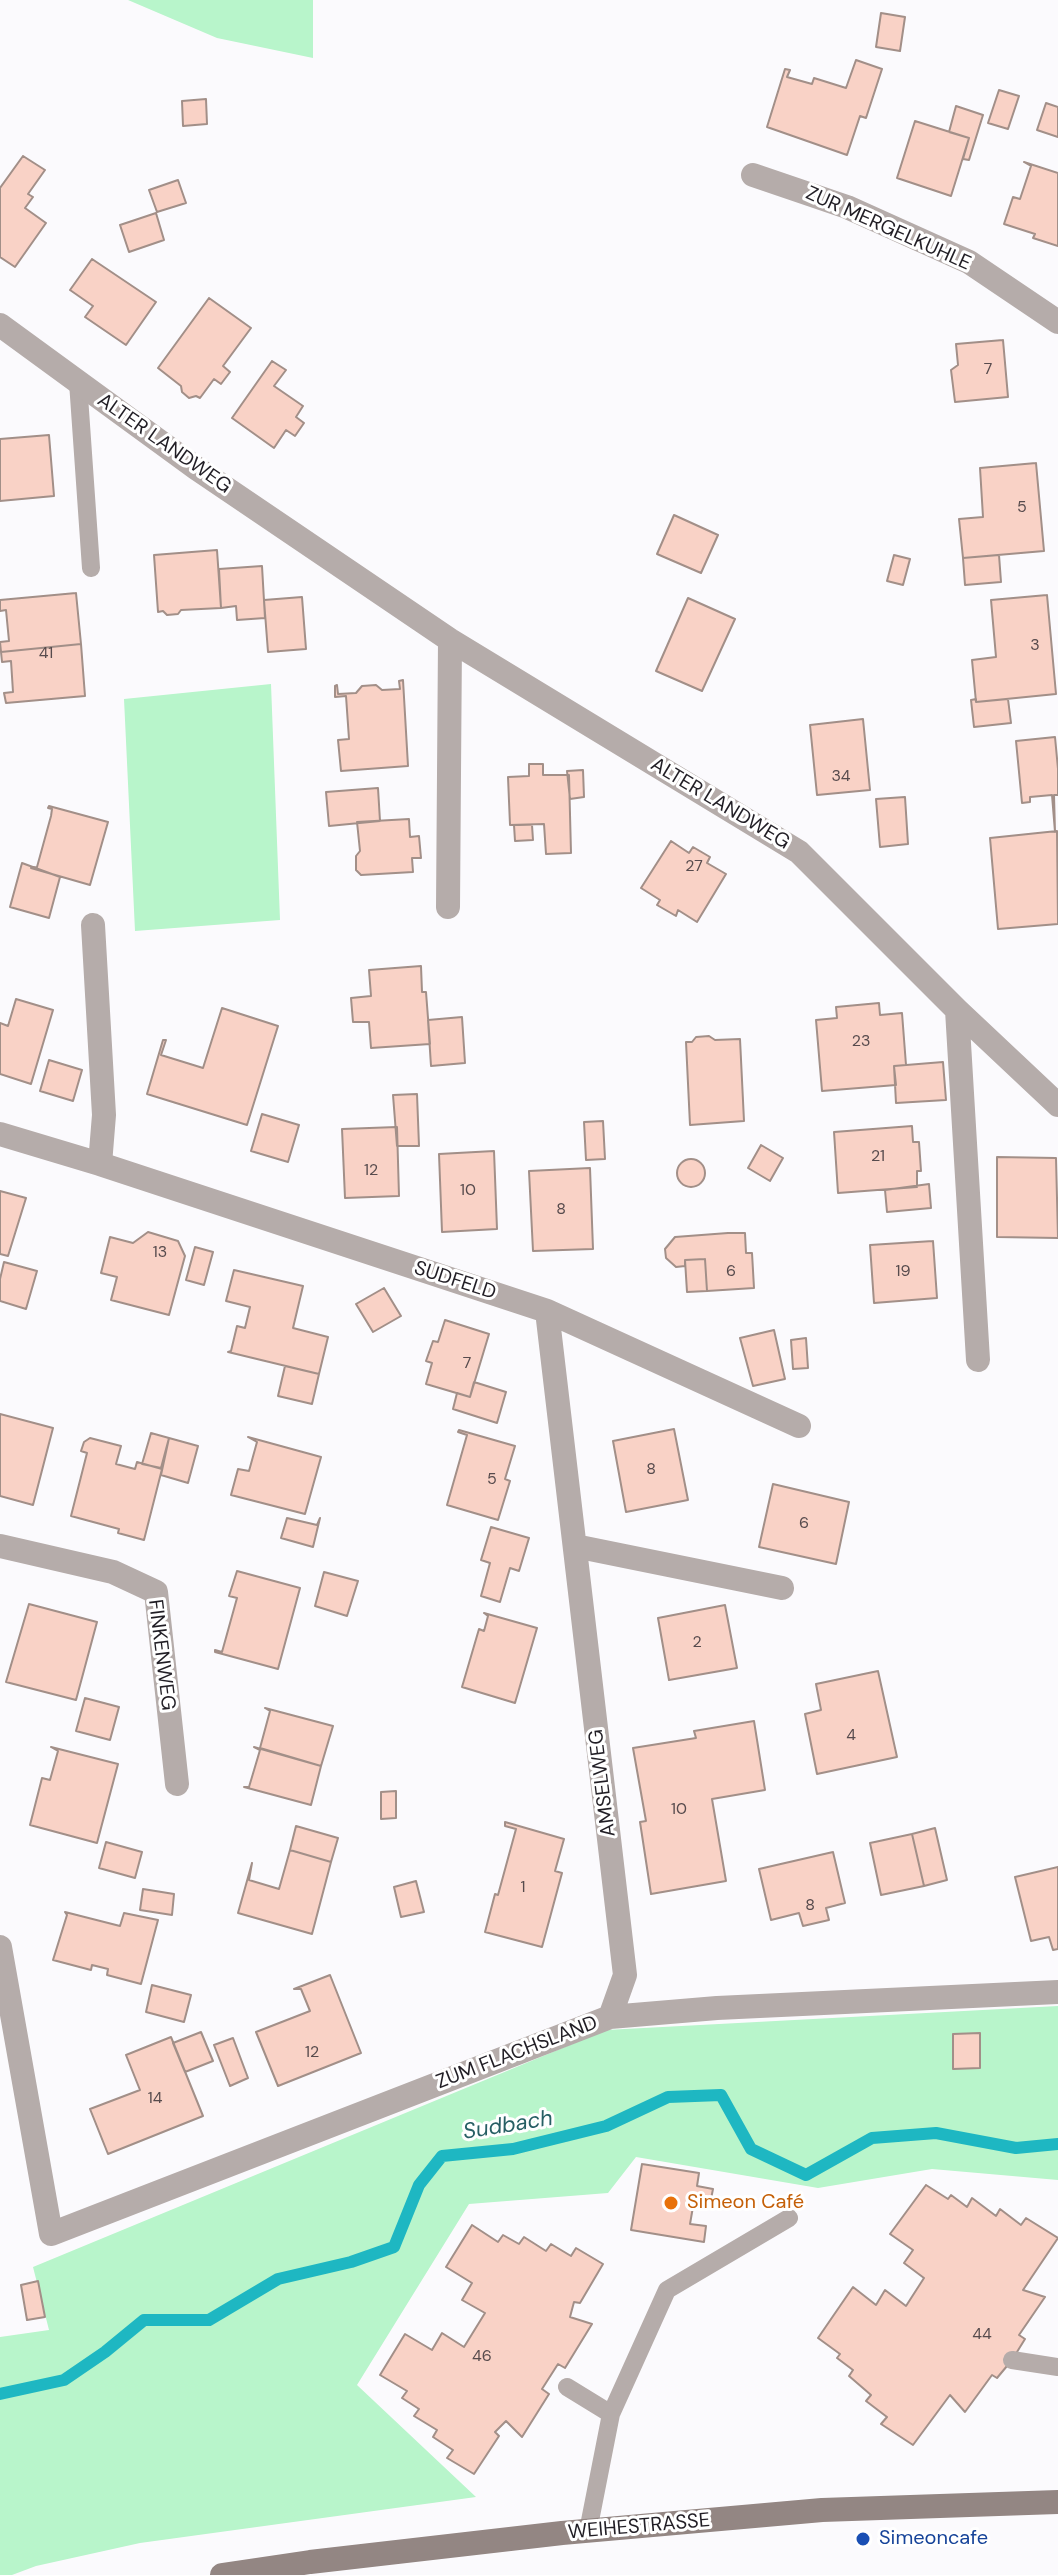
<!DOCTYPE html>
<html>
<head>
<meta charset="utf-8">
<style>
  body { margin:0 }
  canvas { display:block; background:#fbfafd }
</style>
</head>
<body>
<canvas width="1058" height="2575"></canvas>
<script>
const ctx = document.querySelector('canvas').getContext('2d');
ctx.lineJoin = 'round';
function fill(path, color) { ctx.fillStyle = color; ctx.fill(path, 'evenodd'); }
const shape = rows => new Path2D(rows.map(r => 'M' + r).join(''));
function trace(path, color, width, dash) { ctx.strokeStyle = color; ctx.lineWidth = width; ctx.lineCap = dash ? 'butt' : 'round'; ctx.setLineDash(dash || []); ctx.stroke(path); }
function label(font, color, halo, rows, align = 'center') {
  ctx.font = font + ' "DM Sans",sans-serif'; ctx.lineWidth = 6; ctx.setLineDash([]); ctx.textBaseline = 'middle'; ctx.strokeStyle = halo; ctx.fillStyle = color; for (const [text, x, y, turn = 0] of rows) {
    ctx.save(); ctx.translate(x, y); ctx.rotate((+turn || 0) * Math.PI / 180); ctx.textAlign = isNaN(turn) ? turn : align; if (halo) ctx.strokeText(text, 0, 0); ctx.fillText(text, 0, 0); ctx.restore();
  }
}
fill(shape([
  [128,0,313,0,313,58,217,38],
  [271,684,280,920,135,931,124,699],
  [1058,2006,1058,2180,932,2169,818,2188,636,2157,608,2193,469,2204,357,2385,476,2497,140,2543,36,2566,12,2575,0,2575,0,2337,49,2330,33,2267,606,2030]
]), '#b8f5cb');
trace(shape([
  [0,2394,64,2380,105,2352,144,2320,209,2320,278,2279,351,2262,394,2247,419,2185,442,2156,513,2149,606,2126,668,2097,721,2095,751,2149,806,2175,872,2138,936,2133,1016,2148,1058,2144]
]), '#1eb7c2', 12);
const building = shape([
  [881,13,905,17,900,51,876,47,881,13],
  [856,60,882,69,866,118,860,116,847,155,767,127,785,69,790,70,787,77,812,84,814,78,846,88,856,60],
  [999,90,1019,96,1008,129,988,123,999,90],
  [206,99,207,124,183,126,182,101,206,99],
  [1046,103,1058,107,1058,137,1037,130,1046,103],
  [956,106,983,115,969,160,963,159,969,138,949,132,956,106],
  [915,121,969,138,951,196,897,178,915,121],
  [23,156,45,170,28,194,33,197,25,208,46,223,15,267,0,257,0,188,23,156],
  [1024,162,1058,173,1058,246,1033,238,1035,234,1004,224,1013,197,1020,199,1031,166,1024,162],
  [178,180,186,203,157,212,149,190,178,180],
  [156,213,164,240,129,252,120,225,156,213],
  [92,259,156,302,126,345,85,317,93,306,70,290,92,259],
  [209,298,251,328,223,366,230,372,221,384,214,379,200,398,196,396,189,398,182,392,181,386,158,368,209,298],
  [1003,340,1008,397,955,402,951,370,958,365,956,344,1003,340],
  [272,361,286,370,274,386,303,406,296,417,304,423,295,436,286,430,274,448,232,418,272,361],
  [49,435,54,496,0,501,0,439,49,435],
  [1036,463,1044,551,963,558,959,519,983,517,980,468,1036,463],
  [674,515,718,535,701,573,657,554,674,515],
  [217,550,221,608,181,610,178,614,167,615,163,611,158,612,154,555,217,550],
  [894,555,910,559,903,585,887,581,894,555],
  [999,555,1001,582,965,585,963,558,999,555],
  [262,566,265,618,237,620,236,606,221,608,219,569,262,566],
  [76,593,81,644,1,652,0,642,9,641,6,610,0,611,0,600,76,593],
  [1047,595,1056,694,976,702,972,660,996,657,991,600,1047,595],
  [302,597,306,649,268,652,264,600,302,597],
  [688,598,735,619,702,691,656,671,688,598],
  [81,644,85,696,6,703,4,693,13,692,11,661,2,662,1,652,81,644],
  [403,680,408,766,341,771,338,740,349,739,346,696,335,697,335,686,337,685,338,694,356,693,362,686,376,685,382,690,400,689,399,681,403,680],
  [976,699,976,702,1008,699,1011,723,974,727,971,700,976,699],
  [863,719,870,790,817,795,810,725,863,719],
  [1055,737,1058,769,1058,795,1054,795,1055,832,1052,795,1030,797,1030,802,1022,803,1016,741,1055,737],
  [529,764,543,764,543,775,569,775,571,853,546,854,544,824,510,825,508,777,529,776,529,764],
  [583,770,584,797,570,799,567,771,583,770],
  [378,788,380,821,329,826,326,792,378,788],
  [905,797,908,844,880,847,876,799,905,797],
  [49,806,108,822,90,885,31,868,37,867,51,816,52,809,48,808,49,806],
  [409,819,410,837,419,836,421,858,412,858,413,872,361,875,356,870,356,856,360,851,357,822,409,819],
  [514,825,532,825,533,840,515,841,514,825],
  [1057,831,1058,924,998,929,990,838,1057,831],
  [671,841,689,853,693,847,710,857,707,863,726,874,697,922,678,910,676,916,657,905,660,900,641,888,671,841],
  [22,863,60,877,49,918,10,907,22,863],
  [421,966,422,992,426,992,430,1044,371,1048,369,1022,353,1022,351,998,371,996,369,970,421,966],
  [16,999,53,1010,31,1084,0,1074,0,1023,8,1026,16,999],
  [879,1003,880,1015,902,1013,906,1065,894,1066,896,1085,822,1091,816,1020,837,1018,836,1007,879,1003],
  [222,1008,278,1026,247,1125,147,1094,163,1040,166,1040,161,1055,203,1068,222,1008],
  [462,1017,465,1063,431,1066,428,1020,462,1017],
  [709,1036,715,1040,740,1039,744,1121,690,1125,686,1042,692,1042,696,1037,709,1036],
  [49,1060,82,1070,73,1101,40,1091,49,1060],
  [943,1062,946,1100,896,1103,894,1066,943,1062],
  [417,1094,419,1146,397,1146,393,1095,417,1094],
  [262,1114,299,1125,288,1162,251,1151,262,1114],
  [603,1121,605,1159,586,1160,584,1122,603,1121],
  [912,1126,913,1142,919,1142,921,1171,917,1171,917,1187,838,1193,834,1132,912,1126],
  [397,1127,399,1196,345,1198,342,1129,397,1127],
  [761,1145,783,1158,770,1181,748,1168,761,1145],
  [494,1151,497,1229,442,1232,439,1154,494,1151],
  [997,1157,1056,1158,1058,1238,997,1237,997,1157],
  '677 1173a14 14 0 1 1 28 0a14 14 0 1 1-28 0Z',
  [590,1168,593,1249,533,1251,529,1171,590,1168],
  [929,1184,931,1208,887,1212,885,1190,929,1184],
  [0,1191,26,1198,8,1256,0,1254,0,1191],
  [148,1232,178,1241,185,1256,169,1315,111,1300,117,1277,101,1273,110,1237,133,1243,148,1232],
  [728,1233,745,1233,746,1253,752,1253,754,1288,707,1291,705,1259,685,1260,685,1266,676,1267,666,1258,665,1249,675,1237,728,1233],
  [933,1241,937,1298,874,1303,870,1245,933,1241],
  [195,1247,213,1252,204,1285,186,1280,195,1247],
  [705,1259,707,1291,687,1292,685,1260,705,1259],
  [4,1262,37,1271,26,1309,0,1301,0,1279,4,1262],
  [234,1270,303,1286,293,1328,328,1337,319,1374,228,1352,231,1351,237,1326,245,1328,250,1307,226,1301,234,1270],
  [384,1288,401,1316,373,1332,356,1304,384,1288],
  [445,1320,489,1334,470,1397,426,1384,432,1363,426,1361,433,1341,438,1342,445,1320],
  [774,1330,785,1379,753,1386,740,1338,774,1330],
  [806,1338,808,1368,793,1369,791,1340,806,1338],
  [285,1366,319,1374,312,1404,278,1396,285,1366],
  [474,1382,506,1392,497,1423,453,1409,457,1393,470,1397,474,1382],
  [0,1414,53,1428,33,1505,0,1496,0,1414],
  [674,1429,688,1500,626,1512,613,1441,674,1429],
  [459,1430,515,1446,505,1479,510,1481,498,1520,447,1505,467,1435,458,1432,459,1430],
  [151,1433,169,1438,161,1468,142,1464,151,1433],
  [248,1437,321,1457,305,1514,231,1495,238,1469,249,1471,257,1442,248,1437],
  [90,1438,121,1446,116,1464,135,1469,137,1462,162,1469,144,1540,118,1533,119,1529,71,1516,87,1453,81,1451,84,1442,90,1438],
  [169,1438,198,1446,188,1483,161,1475,169,1438],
  [773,1484,849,1502,836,1564,759,1547,773,1484],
  [287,1518,317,1525,320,1518,313,1547,281,1538,287,1518],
  [491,1527,529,1538,519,1571,510,1568,500,1602,481,1596,490,1563,481,1560,491,1527],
  [237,1571,300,1588,278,1669,215,1652,215,1650,222,1652,237,1598,229,1596,237,1571],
  [324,1572,358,1581,347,1616,315,1606,324,1572],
  [29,1604,97,1622,76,1700,6,1682,29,1604],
  [725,1605,737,1668,669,1680,658,1618,725,1605],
  [484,1613,537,1628,515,1703,462,1687,479,1629,484,1631,488,1616,484,1613],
  [878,1671,897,1757,817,1774,805,1714,821,1710,816,1684,878,1671],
  [85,1698,119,1707,110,1740,76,1731,85,1698],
  [265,1708,333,1726,321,1766,260,1748,270,1711,265,1708],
  [754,1721,765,1790,712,1799,726,1881,651,1894,640,1822,646,1821,633,1748,696,1738,694,1731,754,1721],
  [51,1747,118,1764,97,1843,30,1825,42,1778,50,1780,58,1751,51,1747],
  [254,1747,321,1766,311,1805,244,1787,249,1787,260,1750,254,1747],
  [396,1791,396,1818,381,1819,381,1792,396,1791],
  [505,1822,564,1839,555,1871,562,1873,542,1947,485,1932,495,1894,498,1895,516,1829,505,1826,505,1822],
  [296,1826,338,1838,331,1862,290,1850,296,1826],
  [935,1828,947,1880,924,1886,912,1834,935,1828],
  [912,1834,924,1886,881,1895,870,1843,912,1834],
  [106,1842,142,1852,135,1878,99,1868,106,1842],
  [290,1850,331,1862,312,1934,238,1913,252,1863,249,1880,279,1889,290,1850],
  [833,1852,845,1903,826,1908,829,1920,803,1926,799,1913,771,1920,759,1869,833,1852],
  [1058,1867,1058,1949,1053,1950,1049,1937,1031,1941,1015,1877,1058,1867],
  [416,1881,424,1912,401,1917,394,1887,416,1881],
  [143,1889,174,1894,172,1915,140,1910,143,1889],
  [65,1912,120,1926,124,1913,158,1920,141,1984,107,1975,108,1969,92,1965,91,1970,53,1960,67,1915,65,1912],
  [330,1975,361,2053,278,2086,256,2032,310,2011,301,1989,294,1989,330,1975],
  [152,1985,191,1995,184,2022,146,2012,152,1985],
  [201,2032,213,2061,185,2072,173,2043,201,2032],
  [980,2033,980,2068,953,2069,953,2034,980,2033],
  [171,2037,203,2116,108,2154,90,2109,140,2090,126,2055,171,2037],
  [233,2038,248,2078,230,2086,214,2045,233,2038],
  [642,2164,699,2173,697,2186,713,2189,710,2204,694,2201,690,2224,706,2226,704,2242,631,2230,642,2164],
  [926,2185,948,2199,951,2195,967,2207,972,2198,996,2216,1000,2209,1021,2225,1026,2218,1058,2238,1023,2290,1045,2297,1019,2335,1025,2339,1012,2360,997,2378,992,2375,965,2412,950,2395,913,2445,881,2424,887,2417,866,2401,871,2395,849,2376,853,2370,837,2358,840,2354,818,2338,853,2287,876,2305,885,2290,906,2306,924,2278,904,2263,913,2250,890,2234,926,2185],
  [472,2225,498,2242,503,2235,519,2244,524,2237,546,2251,551,2244,571,2256,576,2248,603,2264,580,2303,574,2302,570,2317,592,2324,565,2368,558,2364,542,2389,549,2394,522,2437,506,2421,495,2432,499,2436,474,2474,447,2458,453,2450,433,2437,437,2430,414,2416,419,2409,402,2398,407,2391,380,2375,405,2334,432,2350,442,2333,464,2347,485,2313,462,2300,472,2283,446,2267,472,2225],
  [38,2281,45,2317,27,2320,21,2285,38,2281]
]);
fill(building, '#f9d2c6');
trace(building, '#a28f88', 2);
trace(shape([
  [78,382,91,568],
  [1012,2360,1058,2367],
  [567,2387,611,2414,588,2531],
  [611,2414,667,2290,789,2218]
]), '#b5acaa', 18);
trace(shape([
  [753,175,847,207,969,262,1058,322],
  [0,325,196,468,450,640,799,852,957,1010,1058,1105],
  [448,907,450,640],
  [93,925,104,1115,100,1164],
  [957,1010,978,1360],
  [0,1134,100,1164,547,1311,799,1426],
  [547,1311,625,1975,610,2017],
  [0,1546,113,1572,156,1592,177,1784],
  [575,1546,782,1588],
  [0,1947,51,2234,610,2017,717,2008,1058,1992]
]), '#b5acaa', 24);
trace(shape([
  [222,2575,310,2562,562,2533,822,2510,1058,2502]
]), '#938683', 24);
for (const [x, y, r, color] of [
  [671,2203,8,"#e8710a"],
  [863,2539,8,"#1a4fb4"]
]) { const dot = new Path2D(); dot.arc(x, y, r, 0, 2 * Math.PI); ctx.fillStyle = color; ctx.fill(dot); trace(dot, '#fff', 3); }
label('16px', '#574b4d', null, [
  ["7",988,370],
  ["5",1022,508],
  ["3",1035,646],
  ["41",46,654],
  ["34",841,777],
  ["27",694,867],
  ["23",861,1042],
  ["21",878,1157],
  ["12",371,1171],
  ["10",468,1191],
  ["8",561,1210],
  ["13",160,1253],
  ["6",731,1272],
  ["19",903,1272],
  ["7",467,1364],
  ["8",651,1470],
  ["5",492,1480],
  ["6",804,1524],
  ["2",697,1643],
  ["4",851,1736],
  ["10",679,1810],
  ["1",523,1888],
  ["8",810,1906],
  ["12",312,2053],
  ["14",155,2099],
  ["44",982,2335],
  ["46",482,2357]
]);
label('20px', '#211e25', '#fff', [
  ["ZUR MERGELKUHLE",888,229,24],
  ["ALTER LANDWEG",164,444,35],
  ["ALTER LANDWEG",720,804,31],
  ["SUDFELD",455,1281,18],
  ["FINKENWEG",161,1655,83],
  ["AMSELWEG",603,1783,-97],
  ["ZUM FLACHSLAND",517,2053,-21],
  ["WEIHESTRASSE",639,2527,-5]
]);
label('20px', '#c56008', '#fff', [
  ["Simeon Café",687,2203]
], 'left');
label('20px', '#164399', '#fff', [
  ["Simeoncafe",879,2539]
], 'left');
label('italic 22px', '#275f64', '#fff', [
  ["Sudbach",508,2126,-9]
]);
</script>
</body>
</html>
